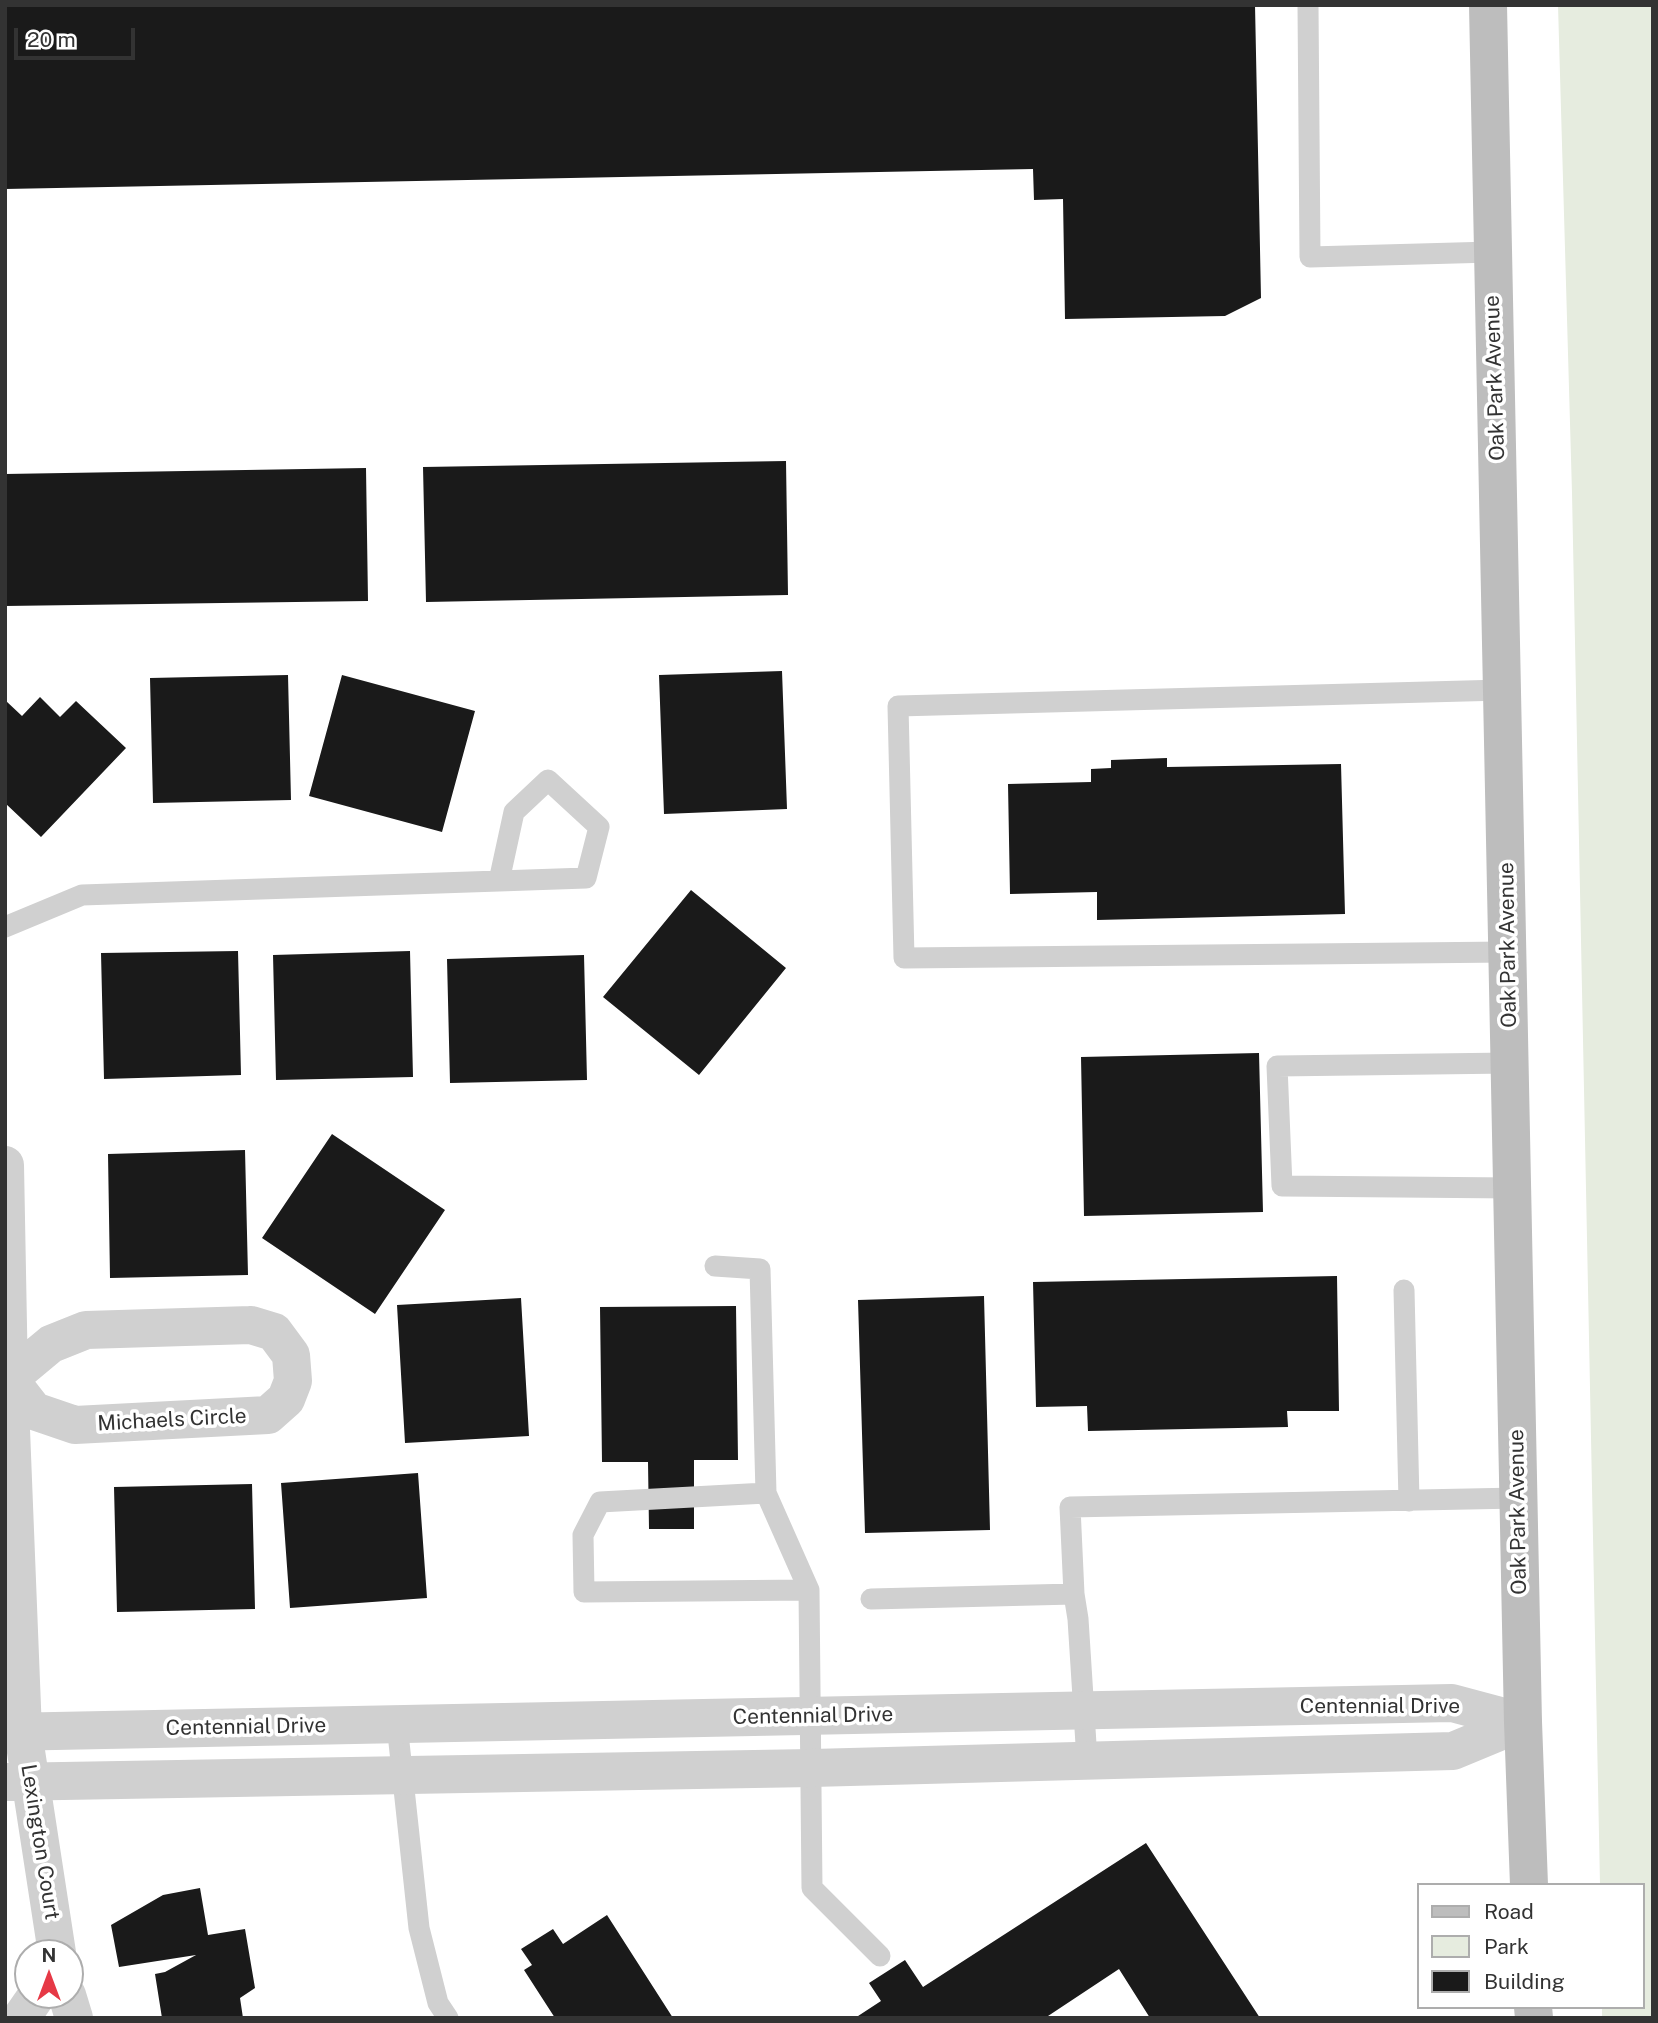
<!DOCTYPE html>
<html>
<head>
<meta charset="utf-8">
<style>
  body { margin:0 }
  #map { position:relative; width:1658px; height:2023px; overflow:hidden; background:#fff; font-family:"Public Sans",sans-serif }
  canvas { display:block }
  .frame { position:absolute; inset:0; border:7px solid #333; pointer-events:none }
  .legend { position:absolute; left:1417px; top:1883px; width:228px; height:126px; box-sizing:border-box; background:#fff; border:2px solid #adadad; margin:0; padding:9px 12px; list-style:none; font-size:21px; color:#333 }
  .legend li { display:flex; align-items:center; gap:14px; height:35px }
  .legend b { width:35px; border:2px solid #adadad }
  .north { position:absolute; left:14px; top:1939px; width:70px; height:70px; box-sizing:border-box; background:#fff; border:2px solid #adadad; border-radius:50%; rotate:0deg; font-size:19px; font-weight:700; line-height:28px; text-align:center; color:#333 }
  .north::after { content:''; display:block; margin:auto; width:24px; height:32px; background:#e63946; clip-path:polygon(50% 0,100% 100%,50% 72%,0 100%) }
  .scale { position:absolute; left:14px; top:28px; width:121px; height:32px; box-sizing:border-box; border:4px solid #333; border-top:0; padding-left:9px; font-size:21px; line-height:24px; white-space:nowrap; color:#333; -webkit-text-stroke:5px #fff; paint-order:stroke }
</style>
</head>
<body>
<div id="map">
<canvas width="1658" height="2023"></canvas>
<div class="frame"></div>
<ul class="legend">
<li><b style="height:9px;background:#bdbdbd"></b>Road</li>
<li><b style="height:19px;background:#e6ecdf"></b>Park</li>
<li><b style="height:19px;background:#1a1a1a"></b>Building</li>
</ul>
<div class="north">N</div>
<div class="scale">20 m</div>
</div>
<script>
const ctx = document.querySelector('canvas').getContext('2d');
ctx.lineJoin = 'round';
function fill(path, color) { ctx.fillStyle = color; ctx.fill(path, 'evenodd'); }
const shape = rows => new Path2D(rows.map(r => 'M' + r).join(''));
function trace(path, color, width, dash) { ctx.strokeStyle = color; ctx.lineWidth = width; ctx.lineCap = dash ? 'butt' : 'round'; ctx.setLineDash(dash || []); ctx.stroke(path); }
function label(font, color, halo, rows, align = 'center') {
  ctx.font = font + ' "Public Sans",sans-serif'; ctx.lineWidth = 7; ctx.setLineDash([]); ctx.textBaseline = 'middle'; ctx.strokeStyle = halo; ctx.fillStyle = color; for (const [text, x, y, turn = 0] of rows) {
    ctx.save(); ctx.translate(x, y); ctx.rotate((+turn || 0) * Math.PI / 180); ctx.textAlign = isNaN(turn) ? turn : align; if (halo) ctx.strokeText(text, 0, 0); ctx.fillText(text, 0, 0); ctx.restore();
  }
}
fill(shape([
  [1558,5,1653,5,1653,2018,1602,2018,1602,2007,1642,2007,1642,1885,1600,1885,1572,493]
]), '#e6ecdf');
fill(shape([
  [5,5,1255,5,1261,298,1225,316,1065,319,1063,199,1034,200,1033,169,5,189],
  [786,461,788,595,426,602,423,467],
  [366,468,368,601,5,606,5,474],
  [782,671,787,809,664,814,659,675],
  [288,675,291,800,153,803,150,678],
  [342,675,475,711,442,832,309,796],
  [40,697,60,717,76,701,126,748,41,837,5,803,5,700,22,716],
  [1167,758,1167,767,1341,764,1345,914,1097,920,1097,892,1010,894,1008,784,1091,782,1091,769,1111,768,1111,760],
  [691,890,786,968,699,1075,603,997],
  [238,951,241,1075,104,1079,101,953],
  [410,951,413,1077,276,1080,273,955],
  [584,955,587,1080,450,1083,447,959],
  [1259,1053,1263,1212,1084,1216,1081,1057],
  [332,1134,445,1210,375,1314,262,1238],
  [245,1150,248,1275,110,1278,108,1154],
  [1337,1276,1339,1411,1287,1411,1288,1427,1088,1431,1087,1406,1036,1407,1033,1282],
  [984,1296,990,1530,865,1533,858,1300],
  [521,1298,529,1436,405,1443,397,1305],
  [736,1306,738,1460,694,1460,694,1529,649,1529,648,1462,602,1462,600,1307],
  [418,1473,427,1598,290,1608,281,1483],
  [252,1484,255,1609,117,1612,114,1487],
  [1146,1843,1260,2018,1150,2018,1119,1969,1045,2018,855,2018,881,2001,869,1983,905,1960,923,1987],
  [200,1888,208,1935,245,1929,255,1988,240,1998,243,2018,162,2018,155,1974,165,1972,196,1955,119,1967,111,1925,163,1895],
  [607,1915,673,2018,555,2018,524,1970,532,1965,521,1949,553,1929,563,1944]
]), '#1a1a1a');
trace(shape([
  [1308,5,1310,257,1492,252],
  [1503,690,898,706,904,958,1508,952],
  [5,927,82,895,499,881,586,878,599,827,548,780,514,812,499,881],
  [1510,1063,1277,1066,1282,1186,1513,1188],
  [715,1266,760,1269,766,1493,809,1590,812,1888,880,1956],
  [1404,1290,1409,1501],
  [766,1493,600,1502,583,1535,584,1592,809,1590],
  [871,1599,1074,1594],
  [397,1724,419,1928,438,2003,448,2018],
  [1087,1760,1078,1619,1074,1594,1070,1507,1518,1498]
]), '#d0d0d0', 21);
trace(shape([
  [5,1165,9,1379,23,1732,57,1953],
  [251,1325,274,1332,291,1355,293,1381,286,1399,268,1415,75,1425,34,1411,9,1379,51,1344,86,1330,251,1325],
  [5,1732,1452,1703,1523,1722],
  [5,1782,812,1768,1453,1751,1523,1722],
  [67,1995,74,2018],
  [21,2018,37,1995]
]), '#d0d0d0', 38);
trace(shape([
  [1488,5,1523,1722,1529,1885],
  [1533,2007,1534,2018]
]), '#bdbdbd', 38);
label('21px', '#333', '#fff', [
  ["Oak Park Avenue",1495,378,-92],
  ["Oak Park Avenue",1508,945,-91],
  ["Michaels Circle",172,1420,-3],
  ["Oak Park Avenue",1518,1512,-91],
  ["Centennial Drive",1380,1707],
  ["Centennial Drive",813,1716,-1],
  ["Centennial Drive",246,1727,-1],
  ["Lexington Court",40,1842,81]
]);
</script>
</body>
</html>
